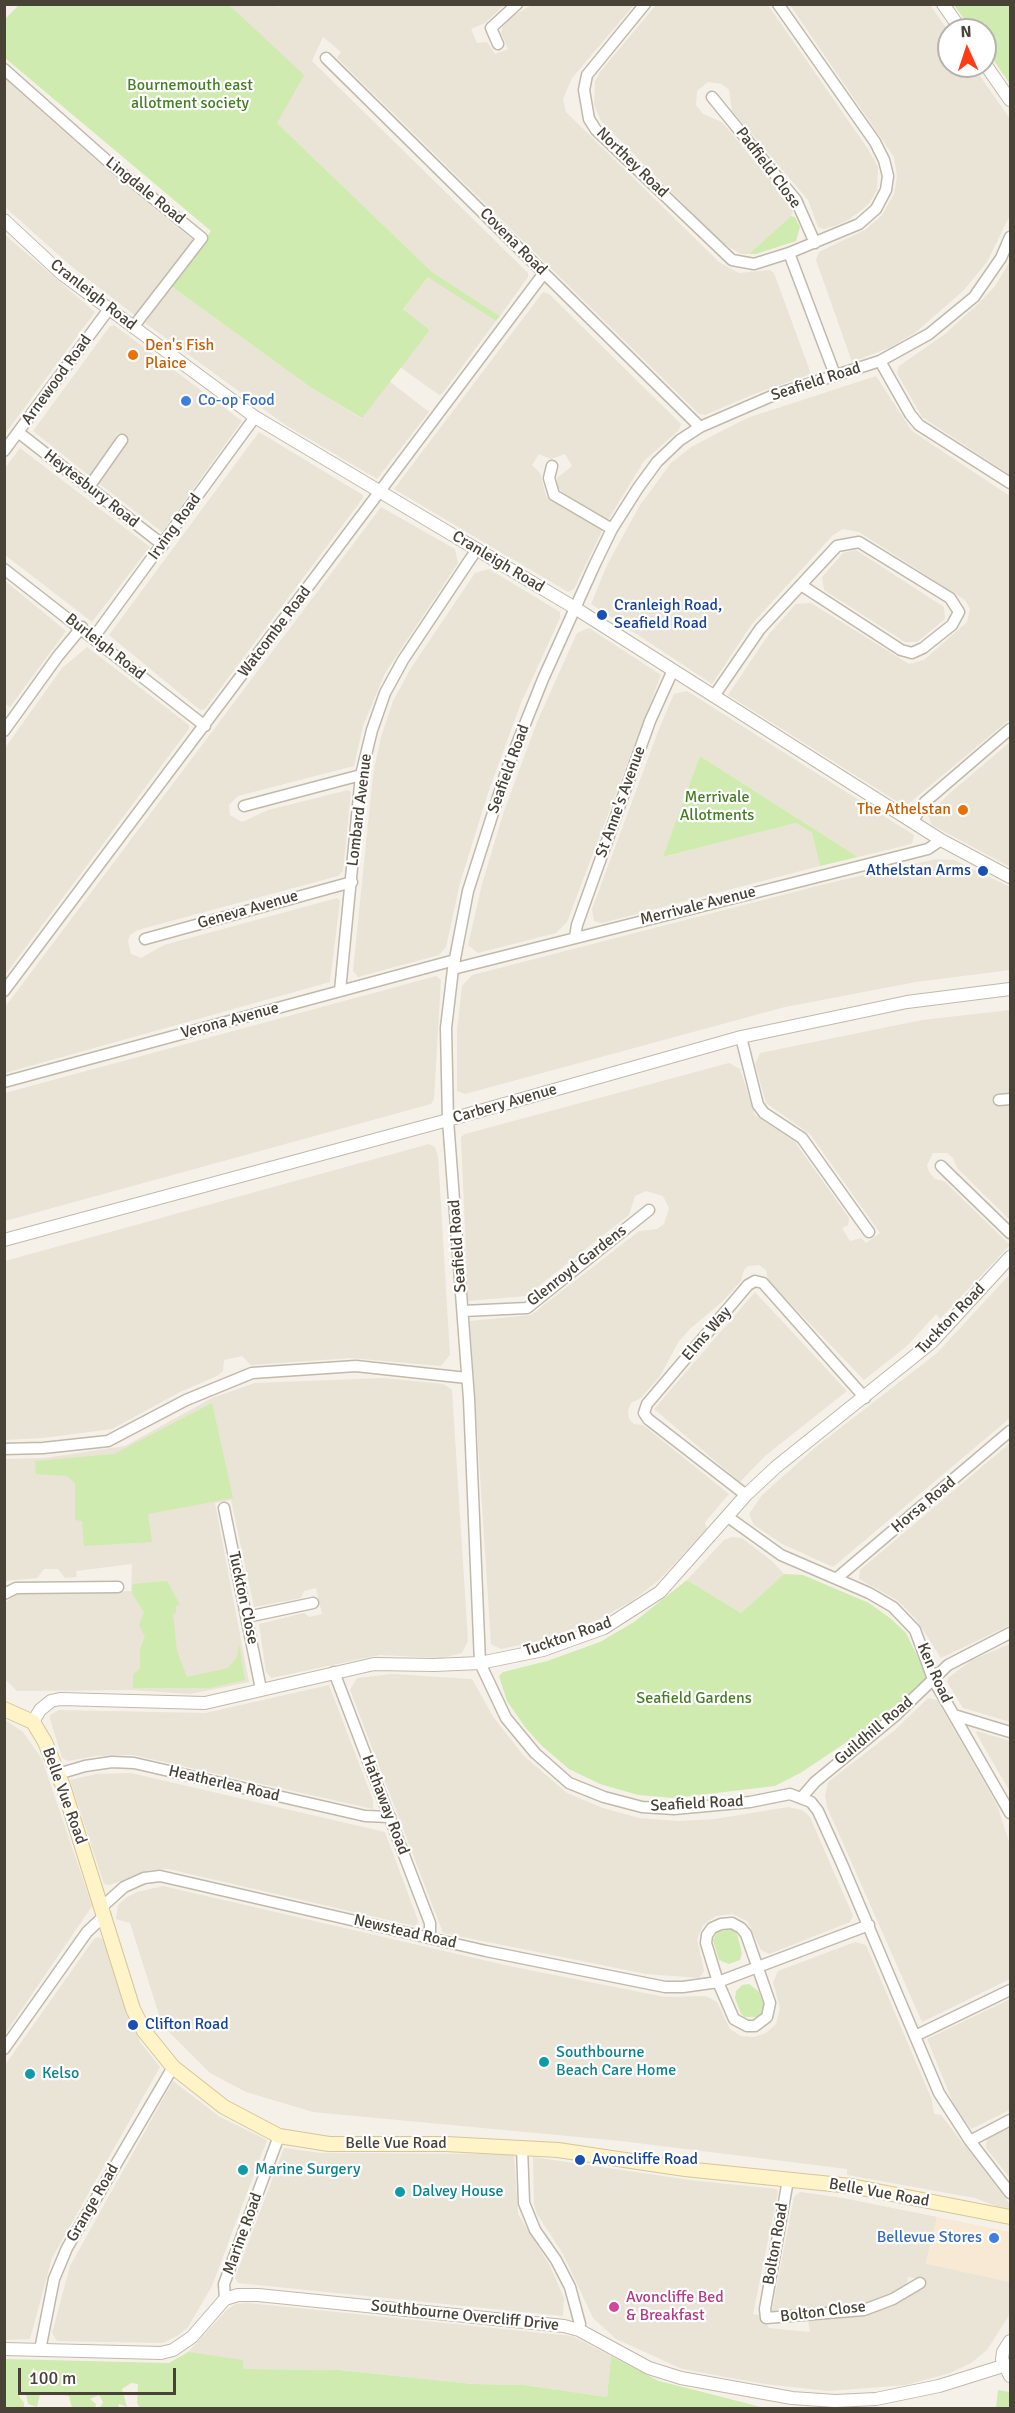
<!DOCTYPE html>
<html>
<head>
<meta charset="utf-8">
<style>
  body { margin:0 }
  #map { position:relative; width:1015px; height:2413px; overflow:hidden; background:#f5f1e9; font-family:Signika,sans-serif }
  canvas { display:block }
  .frame { position:absolute; inset:0; border:6px solid #494237; pointer-events:none }
  .north { position:absolute; left:937px; top:18px; width:60px; height:60px; box-sizing:border-box; background:#fff; border:2px solid #b6b3af; border-radius:50%; rotate:357deg; font-size:16px; font-weight:700; line-height:24px; text-align:center; color:#494237 }
  .north::after { content:''; display:block; margin:auto; width:21px; height:27px; background:#ff3d15; clip-path:polygon(50% 0,100% 100%,50% 72%,0 100%) }
  .scale { position:absolute; left:18px; top:2368px; width:158px; height:27px; box-sizing:border-box; border:3px solid #494237; border-top:0; padding-left:8px; font-size:18px; line-height:21px; white-space:nowrap; color:#494237; -webkit-text-stroke:4px #fff; paint-order:stroke }
</style>
</head>
<body>
<div id="map">
<canvas width="1015" height="2413"></canvas>
<div class="frame"></div>
<div class="north">N</div>
<div class="scale">100 m</div>
</div>
<script>
const ctx = document.querySelector('canvas').getContext('2d');
ctx.lineJoin = 'round';
function fill(path, color) { ctx.fillStyle = color; ctx.fill(path, 'evenodd'); }
const shape = rows => new Path2D(rows.map(r => 'M' + r).join(''));
function trace(path, color, width, dash) { ctx.strokeStyle = color; ctx.lineWidth = width; ctx.lineCap = dash ? 'butt' : 'round'; ctx.setLineDash(dash || []); ctx.stroke(path); }
function label(font, color, halo, rows, align = 'center') {
  ctx.font = font + ' Signika,sans-serif'; ctx.lineWidth = 4.5; ctx.setLineDash([]); ctx.textBaseline = 'middle'; ctx.strokeStyle = halo; ctx.fillStyle = color; for (const [text, x, y, turn = 0] of rows) {
    ctx.save(); ctx.translate(x, y); ctx.rotate((+turn || 0) * Math.PI / 180); ctx.textAlign = isNaN(turn) ? turn : align; if (halo) ctx.strokeText(text, 0, 0); ctx.fillText(text, 0, 0); ctx.restore();
  }
}
fill(shape([
  [286,4,504,5,485,23,471,29,477,43,487,42,495,54,508,49,501,33,503,26,514,15,532,5,634,5,572,78,563,99,566,112,719,262,739,273,770,270,774,273,811,374,754,394,705,415,699,414,337,58,341,52,323,37,312,61,528,273,528,277,500,316,432,272,277,123,233,9,229,5,277,5,278,7],
  [656,5,768,5,868,149,878,167,877,190,868,205,848,220,835,226,824,229,818,227,808,200,732,111,729,90,722,84,708,82,697,91,696,105,703,114,722,122,787,200,793,211,791,216,749,254,741,254,721,242,601,121,594,105,595,81,600,72],
  [790,5,930,5,949,32,949,66,973,66,1010,119,1010,215,987,262,964,290,916,332,891,347,852,362,816,260,819,252,865,230,882,215,894,194,897,176,894,157],
  [4,78,98,162,193,240,137,317,71,266,5,207],
  [5,235,95,312,5,434,4,235],
  [1010,261,1010,475,922,417,897,373,899,366,945,334,979,303,995,286],
  [429,276,496,321,442,394,439,395,400,367,430,330,403,309],
  [171,286,310,387,361,418,389,381,429,412,377,479,284,424,145,323],
  [543,292,549,294,681,424,679,430,644,461,608,520,565,494,556,486,557,478,572,466,565,454,551,459,539,454,532,465,540,473,546,496,603,529,574,589,568,592,394,489],
  [114,325,242,421,162,532,97,482,128,440,118,433,92,478,33,431,110,326],
  [876,376,912,431,1010,496,1010,719,907,805,901,804,728,695,769,634,796,604,811,603,909,664,924,660,967,622,970,609,965,600,859,532,843,529,833,535,752,624,712,684,591,604,607,565,640,505,671,463,691,447,747,418],
  [259,432,363,495,363,498,205,709,200,710,109,635],
  [20,448,150,547,92,622,5,555,5,468],
  [381,507,455,549,458,563,385,673,363,726,354,766,238,796,229,805,230,815,242,822,268,810,348,790,351,792,343,871,338,876,138,930,130,935,128,941,131,954,141,958,164,945,337,898,340,901,330,982,5,1073,5,1007],
  [856,550,944,607,945,619,917,642,905,642,824,590,822,577,843,553],
  [489,569,560,612,560,618,521,703,488,793,460,883,446,947,439,955,358,977,353,971,373,774,381,737,393,701,411,668,475,573],
  [4,580,66,631,10,707,4,703],
  [589,628,661,675,567,922,556,933,478,953,468,945,482,884,504,811,537,722,577,633],
  [87,647,189,725,189,729,5,975,5,748,62,668],
  [687,691,914,835,912,844,858,857,700,756,664,857,796,823,812,833,820,866,602,923,594,921,592,909,659,729,674,694],
  [1010,742,1010,867,932,825,928,815,950,793],
  [936,859,954,860,1010,887,1010,970,916,982,785,1007,465,1094,457,1091,457,1031,462,986,472,975,829,883],
  [436,976,441,980,434,1099,431,1104,5,1221,5,1093],
  [1010,1010,1010,1220,957,1168,953,1158,947,1153,933,1153,927,1165,929,1172,935,1179,944,1181,1010,1245,940,1319,936,1314,907,1346,864,1380,768,1280,766,1270,759,1265,748,1266,744,1270,741,1281,722,1302,691,1328,679,1341,660,1376,641,1398,631,1403,628,1410,629,1419,634,1424,643,1425,729,1494,705,1522,707,1530,658,1581,632,1601,600,1619,539,1641,501,1649,491,1644,470,1321,531,1315,639,1231,657,1229,664,1224,669,1208,663,1196,646,1191,635,1196,629,1215,526,1296,468,1301,461,1137,465,1134,729,1063,740,1069,755,1115,795,1142,849,1218,848,1225,842,1228,850,1241,861,1238,866,1243,880,1233,810,1134,766,1103,755,1064,760,1053,922,1020],
  [429,1144,435,1147,438,1156,450,1355,441,1366,351,1358,251,1365,242,1356,224,1360,223,1371,217,1376,180,1392,112,1429,43,1438,5,1440,5,1261],
  [1010,1274,1010,1418,833,1567,782,1544,754,1525,749,1514,762,1495,817,1446,937,1353],
  [755,1292,847,1391,765,1456,740,1482,654,1409],
  [384,1378,444,1384,452,1390,468,1641,462,1653,442,1658,380,1655,271,1678,266,1672,259,1624,304,1613,309,1617,322,1614,316,1588,304,1591,301,1598,254,1607,231,1500,215,1503,249,1682,190,1694,132,1690,17,1691,5,1679,4,1604,16,1593,131,1591,132,1564,76,1571,77,1577,65,1578,58,1569,44,1569,37,1578,5,1581,5,1459,44,1458,125,1446,212,1398,255,1383],
  [1010,1443,1010,1625,941,1658,916,1619,897,1600,859,1579,860,1570],
  [732,1537,742,1538,772,1561,784,1574,741,1613,687,1580,724,1540],
  [1010,1644,1010,1722,963,1708,947,1682,948,1678,972,1660],
  [392,1674,472,1679,494,1718,524,1756,567,1793,603,1808,639,1818,679,1821,715,1819,788,1807,802,1810,810,1817,853,1916,850,1922,769,1954,761,1950,747,1921,732,1914,716,1916,703,1925,697,1939,704,1971,699,1978,646,1974,443,1933,350,1690,357,1678],
  [329,1685,373,1800,373,1809,133,1755,96,1756,68,1761,62,1758,50,1719,50,1715,59,1710,205,1713],
  [928,1698,937,1700,997,1805,1010,1845,1010,1979,922,2022,827,1807,825,1795,828,1782,895,1730],
  [5,1720,23,1732,42,1759,92,1906,5,2034],
  [977,1731,1010,1741,1010,1792,976,1733],
  [131,1773,385,1832,419,1923,414,1926,168,1869,149,1870,110,1885,104,1884,70,1780,96,1774],
  [163,1886,509,1966,665,1997,706,1996,717,2002,730,2029,741,2036,754,2037,766,2033,776,2024,780,2008,773,1982,778,1971,855,1942,866,1945,932,2100,934,2114,941,2115,1009,2203,1010,2208,1006,2210,975,2198,847,2175,847,2169,621,2141,313,2112,246,2092,210,2073,169,2032,160,2018,130,1923,116,1919,118,1905,126,1898,137,1892],
  [99,1937,104,1940,140,2042,160,2067,52,2258,30,2339,5,2340,5,2065,94,1939],
  [1010,1999,1010,2110,971,2129,954,2105,927,2039],
  [173,2081,220,2117,267,2140,212,2286,188,2327,179,2335,163,2343,57,2341,52,2333,70,2266],
  [1010,2127,1010,2178,986,2148,987,2137],
  [284,2148,321,2153,514,2154,518,2214,550,2266,564,2298,563,2316,238,2283,235,2278],
  [533,2157,690,2180,776,2189,778,2192,753,2314,763,2316,769,2328,810,2332,808,2320,842,2317,880,2309,906,2298,926,2280,908,2277,906,2288,860,2307,771,2315,794,2197,800,2192,843,2198,937,2217,926,2263,1010,2282,1010,2314,987,2350,971,2363,950,2373,906,2385,829,2391,765,2384,682,2369,616,2339,593,2318,563,2254,537,2214,534,2204],
  [248,2303,572,2336,611,2356,607,2397,524,2385,473,2384,339,2370,243,2369,188,2352,227,2310,235,2304]
]), '#e9e4d6');
fill(shape([
  [937,2217,1010,2232,1010,2282,926,2264]
]), '#f7e9d3');
fill(shape([
  [19,5,229,5,304,75,277,123,432,272,500,316,496,321,428,277,403,309,430,330,362,418,310,387,171,286,211,231,5,58,5,19],
  [954,5,1010,5,1010,84,985,48,985,30,972,30],
  [791,216,795,217,800,227,796,241,756,254,749,254],
  [700,756,858,857,820,866,812,833,796,823,663,857],
  [212,1403,233,1498,148,1514,152,1542,84,1546,82,1521,75,1520,75,1483,67,1476,36,1474,35,1461,114,1454],
  [784,1574,803,1575,869,1603,890,1618,906,1633,928,1678,875,1723,802,1772,775,1786,674,1798,638,1795,600,1784,569,1769,541,1745,525,1727,507,1701,499,1676,503,1672,547,1661,600,1642,634,1622,687,1580,741,1613],
  [167,1581,180,1605,176,1606,176,1613,173,1614,177,1651,187,1677,228,1668,237,1657,239,1644,245,1680,209,1688,133,1688,133,1674,140,1669,140,1649,145,1637,139,1625,144,1612,132,1593,133,1584],
  [731,1929,737,1934,742,1953,740,1960,729,1964,719,1960,713,1940,717,1932],
  [749,1984,759,1992,764,2006,763,2013,757,2017,745,2017,741,2014,735,1998,736,1991,742,1985],
  [188,2352,243,2360,243,2369,339,2370,473,2384,524,2385,607,2397,611,2356,659,2381,765,2408,140,2408,137,2403,138,2384,131,2383,122,2389,127,2407,119,2404,118,2408,100,2408,103,2402,99,2395,90,2399,96,2404,95,2408,72,2408,69,2396,44,2392,40,2394,37,2407,28,2404,26,2394,17,2393,24,2403,24,2407,5,2408,5,2359,169,2363],
  [998,2390,1010,2392,1010,2408,996,2408]
]), '#cfebb0');
const minor = shape([
  [645,4,587,75,584,90,589,119,596,130,732,260,754,264,789,253,859,224,876,209,886,190,888,176,884,160,875,142,778,4],
  [498,44,491,28,517,4],
  [326,58,700,427],
  [4,69,112,165,202,238,134,326],
  [712,97,796,200,815,243],
  [1010,237,1001,258,974,297,929,334,880,361,774,395,700,427,680,440,657,462,638,488,612,529,595,564,543,679,507,769,468,891,453,969,446,1028,448,1120,469,1399,480,1663,506,1718,535,1753,569,1783,604,1797,642,1807,674,1809,750,1802,790,1794,811,1802,818,1811,842,1864,939,2093,970,2141,1010,2193],
  [789,253,835,375],
  [880,361,910,414,919,425,1010,483],
  [18,432,163,545],
  [4,451,109,309],
  [552,466,549,478,554,495,612,529],
  [89,487,122,440],
  [4,569,205,726],
  [94,637,255,417],
  [714,696,760,629,837,546,859,542,950,598,959,612,952,625,923,648,912,653,901,650,801,585],
  [4,731,58,656,82,627],
  [244,806,361,775],
  [912,822,925,802,1010,729],
  [575,937,577,925,650,721,673,670],
  [145,939,352,882],
  [453,969,928,849,941,840],
  [4,991,544,273],
  [340,991,361,775,372,730,385,693,403,660,477,549],
  [741,1037,758,1105,764,1113,802,1138,869,1232],
  [4,1082,455,960],
  [999,1100,1010,1099],
  [941,1166,1010,1233],
  [463,1311,527,1308,649,1210],
  [4,1449,43,1448,108,1441,186,1400,252,1373,356,1366,467,1378],
  [746,1495,648,1419,644,1413,647,1404,748,1285,755,1281,763,1283,865,1398],
  [224,1508,261,1689],
  [728,1517,781,1555,869,1593,893,1607,915,1630,933,1679,1010,1813],
  [837,1578,1010,1431],
  [4,1594,16,1588,118,1587],
  [247,1617,313,1603],
  [334,1672,430,1923,430,1938],
  [954,1715,1010,1732],
  [58,1774,85,1766,112,1762,134,1763,365,1816,390,1817],
  [802,1797,815,1782,895,1716,948,1665,1010,1633],
  [102,1907,124,1887,144,1878,160,1876,486,1951,665,1987,683,1987,718,1982,869,1925],
  [732,1923,741,1928,746,1934,770,2003,767,2017,755,2026,747,2026,734,2019,718,1982,706,1943,707,1935,712,1928,721,1924,732,1923],
  [915,2036,1010,1990],
  [4,2049,87,1932,105,1915],
  [970,2141,1010,2120],
  [522,2147,524,2203,535,2230,556,2260,570,2287,580,2324,579,2330],
  [788,2180,765,2309,766,2318,864,2310,893,2299,920,2283],
  [225,2299,224,2284,279,2136],
  [40,2350,54,2279,67,2248,173,2067]
]);
const tertiary = shape([
  [943,4,961,30],
  [985,64,1010,100],
  [4,220,62,274,255,417,575,608,941,840,1010,877],
  [4,1240,448,1120,741,1037,907,1002,1010,989],
  [33,1722,40,1710,51,1701,60,1699,205,1703,374,1664,434,1665,480,1663,543,1650,604,1628,660,1592,746,1495,776,1467,932,1342,1010,1257],
  [1010,2341,1003,2352,1002,2359,1010,2376],
  [4,2349,161,2353,173,2350,192,2337,225,2299,238,2295,258,2295,564,2326,579,2330,649,2368,681,2378,792,2398,835,2401,876,2399,939,2386,1003,2366]
]);
const secondary = shape([
  [4,1709,33,1722,45,1742,63,1786,133,2009,144,2031,173,2067,224,2107,279,2136,329,2144,446,2144,558,2150,685,2169,851,2186,1010,2217]
]);
trace(minor, '#c1baaa', 13);
trace(tertiary, '#c1baaa', 14);
trace(secondary, '#d7c697', 16);
trace(minor, '#fff', 10);
trace(tertiary, '#fff', 12);
trace(secondary, '#fff3c8', 14);
for (const [x, y, r, color] of [
  [133,355,6,"#e8710a"],
  [186,401,6,"#3f7fe0"],
  [602,615,6,"#1a4fb4"],
  [963,810,6,"#e8710a"],
  [983,871,6,"#1a4fb4"],
  [133,2025,6,"#1a4fb4"],
  [544,2062,6,"#0f9aa8"],
  [30,2074,6,"#0f9aa8"],
  [580,2160,6,"#1a4fb4"],
  [243,2170,6,"#0f9aa8"],
  [400,2192,6,"#0f9aa8"],
  [994,2238,6,"#3f7fe0"],
  [614,2307,6,"#d1479c"]
]) { const dot = new Path2D(); dot.arc(x, y, r, 0, 2 * Math.PI); ctx.fillStyle = color; ctx.fill(dot); trace(dot, '#fff', 2); }
label('16px', '#467e26', '#fff', [
  ["Bournemouth east",190,86],
  ["allotment society",190,104],
  ["Merrivale",717,798],
  ["Allotments",717,816],
  ["Seafield Gardens",694,1699]
]);
label('16px', '#494237', '#fff', [
  ["Northey Road",632,163,44],
  ["Padfield Close",768,168,53],
  ["Lingdale Road",145,191,39],
  ["Covena Road",513,242,45],
  ["Cranleigh Road",93,295,38],
  ["Arnewood Road",57,380,-54],
  ["Seafield Road",816,382,-18],
  ["Heytesbury Road",91,489,38],
  ["Irving Road",175,527,-54],
  ["Cranleigh Road",498,562,31],
  ["Watcombe Road",275,632,-53],
  ["Burleigh Road",105,647,38],
  ["Seafield Road",509,769,-70],
  ["St Anne's Avenue",621,802,-70],
  ["Lombard Avenue",360,810,-83],
  ["Merrivale Avenue",698,906,-14],
  ["Geneva Avenue",248,910,-16],
  ["Verona Avenue",230,1021,-15],
  ["Carbery Avenue",505,1104,-16],
  ["Seafield Road",458,1246,-94],
  ["Glenroyd Gardens",577,1266,-38],
  ["Tuckton Road",951,1319,-46],
  ["Elms Way",707,1334,-49],
  ["Horsa Road",924,1505,-40],
  ["Tuckton Close",243,1598,78],
  ["Tuckton Road",568,1637,-19],
  ["Ken Road",934,1673,66],
  ["Guildhill Road",874,1731,-40],
  ["Heatherlea Road",224,1784,13],
  ["Belle Vue Road",64,1796,70],
  ["Seafield Road",697,1804,-3],
  ["Hathaway Road",385,1805,69],
  ["Newstead Road",405,1932,13],
  ["Belle Vue Road",396,2144],
  ["Belle Vue Road",879,2193,10],
  ["Grange Road",93,2203,-60],
  ["Marine Road",243,2234,-70],
  ["Bolton Road",776,2244,-80],
  ["Bolton Close",823,2312,-7],
  ["Southbourne Overcliff Drive",465,2316,6]
]);
label('16px', '#c56008', '#fff', [
  ["Den's Fish",145,346],
  ["Plaice",145,364],
  ["The Athelstan",951,810,"right"]
], 'left');
label('16px', '#366cbe', '#fff', [
  ["Co-op Food",198,401],
  ["Bellevue Stores",982,2238,"right"]
], 'left');
label('16px', '#164399', '#fff', [
  ["Cranleigh Road,",614,606],
  ["Seafield Road",614,624],
  ["Athelstan Arms",971,871,"right"],
  ["Clifton Road",145,2025],
  ["Avoncliffe Road",592,2160]
], 'left');
label('16px', '#0d838f', '#fff', [
  ["Southbourne",556,2053],
  ["Beach Care Home",556,2071],
  ["Kelso",42,2074],
  ["Marine Surgery",255,2170],
  ["Dalvey House",412,2192]
], 'left');
label('16px', '#b23c85', '#fff', [
  ["Avoncliffe Bed",626,2298],
  ["& Breakfast",626,2316]
], 'left');
</script>
</body>
</html>
